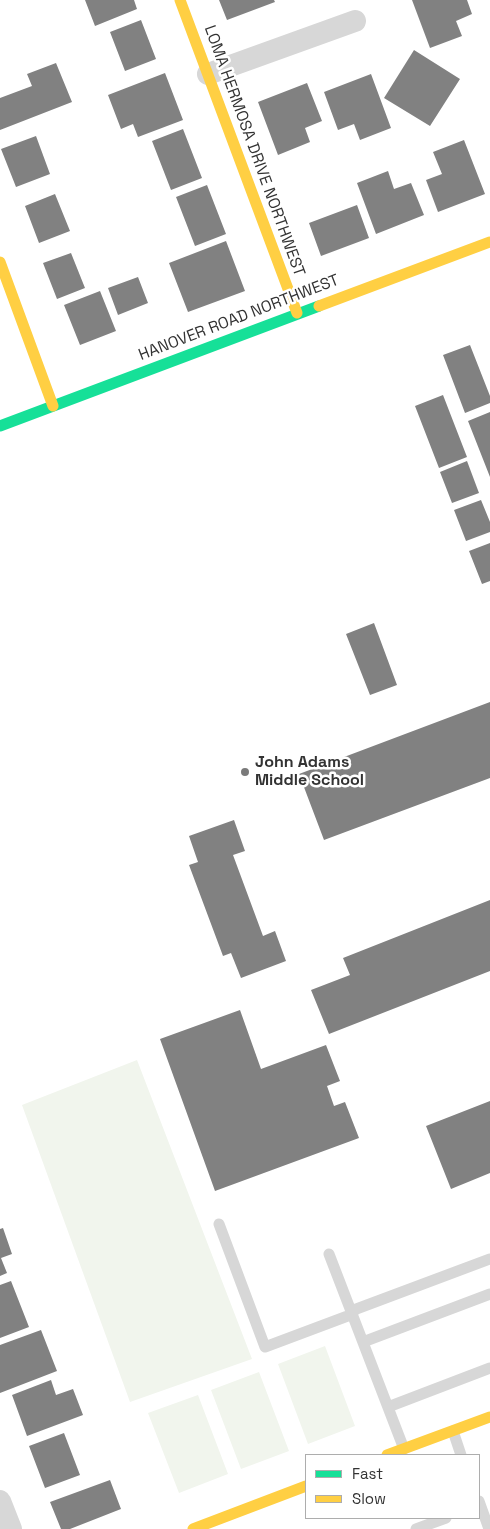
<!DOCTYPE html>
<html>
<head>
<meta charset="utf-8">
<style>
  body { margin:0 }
  #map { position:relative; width:490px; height:1529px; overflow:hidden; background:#fff; font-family:"Space Grotesk",sans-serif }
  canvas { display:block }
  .legend { position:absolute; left:305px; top:1454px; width:175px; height:65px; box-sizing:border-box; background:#fff; border:1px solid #adadad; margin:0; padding:6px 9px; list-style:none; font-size:15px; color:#333 }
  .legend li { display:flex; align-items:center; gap:10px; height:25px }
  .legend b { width:25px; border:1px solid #adadad }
</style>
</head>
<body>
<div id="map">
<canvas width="490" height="1529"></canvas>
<ul class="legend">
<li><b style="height:6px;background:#16e098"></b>Fast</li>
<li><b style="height:6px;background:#ffcf43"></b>Slow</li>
</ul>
</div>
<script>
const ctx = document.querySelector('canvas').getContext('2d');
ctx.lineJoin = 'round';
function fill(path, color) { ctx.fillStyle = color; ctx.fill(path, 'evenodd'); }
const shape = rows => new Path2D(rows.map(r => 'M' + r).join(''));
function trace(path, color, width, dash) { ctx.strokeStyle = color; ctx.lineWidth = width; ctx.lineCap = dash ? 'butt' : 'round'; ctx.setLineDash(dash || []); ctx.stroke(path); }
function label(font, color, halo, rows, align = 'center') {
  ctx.font = font + ' "Space Grotesk",sans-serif'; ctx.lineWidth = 5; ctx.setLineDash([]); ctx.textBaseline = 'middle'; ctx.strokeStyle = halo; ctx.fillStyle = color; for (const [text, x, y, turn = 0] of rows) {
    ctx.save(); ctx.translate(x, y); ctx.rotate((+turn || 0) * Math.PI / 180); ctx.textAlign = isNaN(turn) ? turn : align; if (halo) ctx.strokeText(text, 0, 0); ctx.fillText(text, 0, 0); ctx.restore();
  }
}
fill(shape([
  [137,1060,252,1359,130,1402,22,1105],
  [325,1346,355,1426,308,1444,278,1364],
  [259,1372,289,1451,241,1469,211,1390],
  [198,1395,228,1474,179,1493,148,1413]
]), '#f1f5ed');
fill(shape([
  [85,0,134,0,137,9,95,26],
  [219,0,274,0,275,2,227,20],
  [412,0,467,0,472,14,456,21,462,36,430,48],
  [141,20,156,59,125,71,110,32],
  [414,50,460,79,430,126,384,98],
  [56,63,72,102,0,130,0,98,32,86,27,74],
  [165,73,183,120,138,137,133,124,121,129,108,95],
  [371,74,391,128,360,140,354,124,338,130,324,92],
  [307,83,322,121,305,128,310,142,278,155,258,102],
  [183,129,202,178,171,190,152,141],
  [36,136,50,174,16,187,1,149],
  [464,140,485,194,438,212,426,180,442,174,433,152],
  [388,171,394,189,411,183,424,215,376,234,357,183],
  [207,185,226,234,195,246,176,197],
  [55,194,70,231,39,243,25,206],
  [357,205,369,238,321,256,309,223],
  [226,241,245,291,188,312,169,263],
  [71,253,85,288,57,299,43,263],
  [138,277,148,303,118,315,108,288],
  [100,291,116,331,80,345,64,305],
  [470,345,490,396,490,403,465,413,443,355],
  [443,395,467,457,439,468,415,406],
  [490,412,490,477,468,421],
  [467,461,479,493,452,503,440,472],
  [481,500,490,522,490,532,466,541,454,510],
  [490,543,490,581,482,584,469,551],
  [374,623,397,685,370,695,346,634],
  [490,702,490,778,324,840,299,774],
  [234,820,245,851,233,855,263,936,275,931,286,961,241,978,231,953,223,956,189,865,198,862,189,836],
  [490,900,490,971,329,1034,311,990,350,975,343,958],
  [240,1010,261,1069,326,1045,340,1081,327,1086,334,1106,345,1102,359,1138,215,1191,160,1039],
  [490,1101,490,1173,451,1189,426,1126],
  [3,1228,12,1254,1,1258,7,1273,0,1276,0,1229],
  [11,1281,29,1327,0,1338,0,1285],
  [41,1330,57,1371,0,1393,0,1345],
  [51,1380,56,1395,73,1389,83,1415,27,1436,12,1395],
  [64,1433,80,1475,45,1488,29,1446],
  [110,1480,121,1509,70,1529,61,1529,50,1502]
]), '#818181');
trace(shape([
  [219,1224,265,1347,353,1314],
  [329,1254,404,1449],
  [351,1311,490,1259],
  [363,1342,490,1294],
  [388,1407,490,1368],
  [453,1431,461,1455],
  [479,1501,489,1529],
  [416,1529,446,1518]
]), '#d7d7d7', 11);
trace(shape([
  [208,74,355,21],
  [0,1501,11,1529]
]), '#d7d7d7', 22);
trace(shape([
  [0,426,319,306]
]), '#16e098', 11);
trace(shape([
  [180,0,297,313],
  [0,262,53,406],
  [319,306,490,242],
  [387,1455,490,1417],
  [193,1529,306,1486]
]), '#ffcf43', 11);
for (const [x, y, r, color] of [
  [245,772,5,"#7a7a7a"]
]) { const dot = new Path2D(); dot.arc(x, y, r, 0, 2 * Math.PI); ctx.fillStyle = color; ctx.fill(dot); trace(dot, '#fff', 2); }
label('16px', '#333', '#fff', [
  ["LOMA HERMOSA DRIVE NORTHWEST",254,151,70],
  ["HANOVER ROAD NORTHWEST",239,318,-21]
]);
label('bold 16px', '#333', '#fff', [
  ["John Adams",255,763],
  ["Middle School",255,781]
], 'left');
</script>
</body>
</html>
